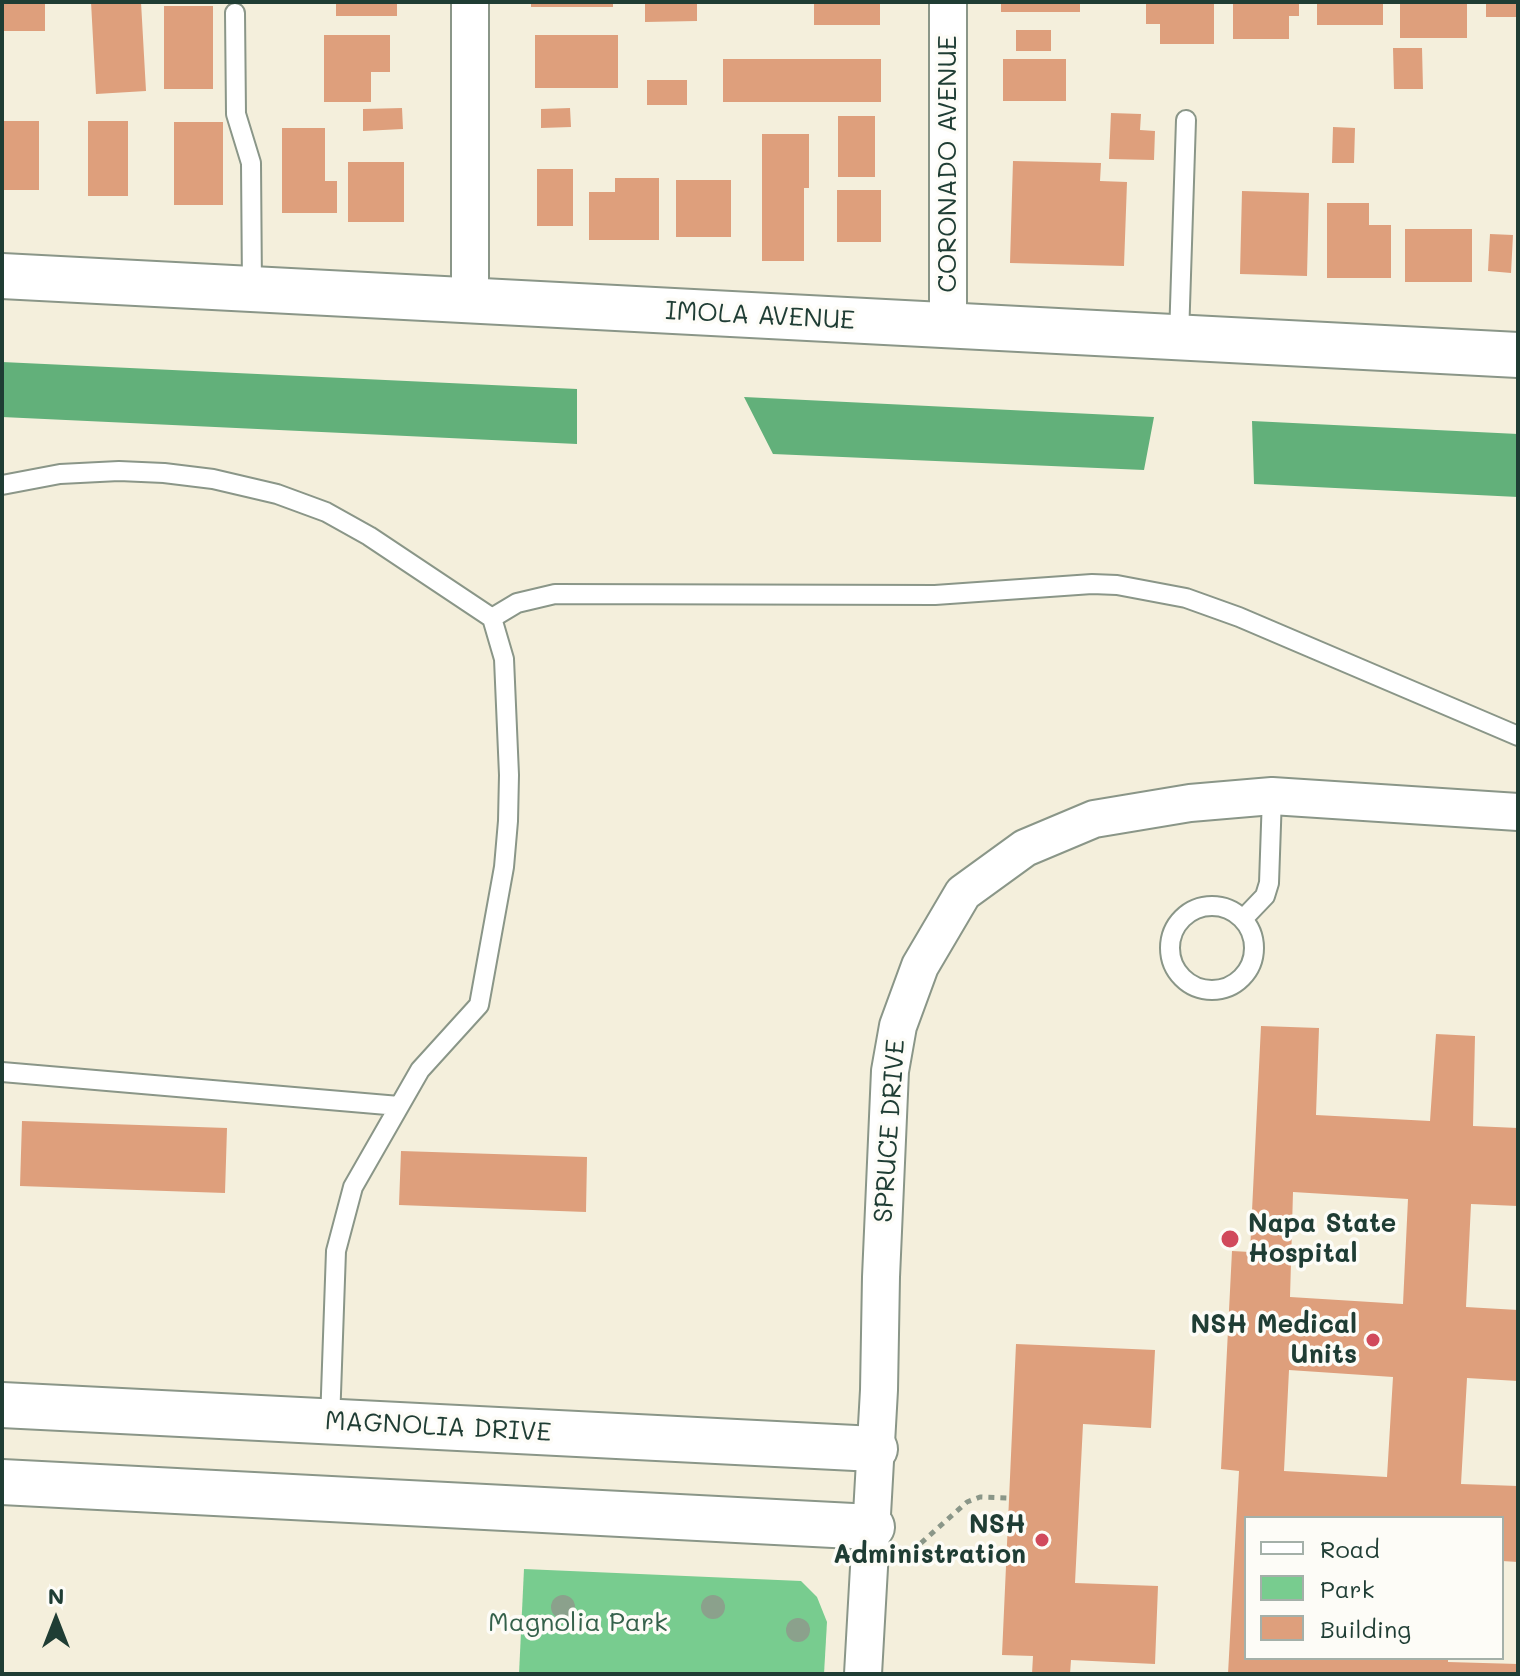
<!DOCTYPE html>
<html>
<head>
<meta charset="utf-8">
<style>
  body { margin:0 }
  #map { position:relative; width:1520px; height:1676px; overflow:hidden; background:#f4efdc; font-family:Mali,sans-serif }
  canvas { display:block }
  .frame { position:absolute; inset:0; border:4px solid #1f3d34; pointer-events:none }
  .legend { position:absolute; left:1244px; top:1516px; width:260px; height:144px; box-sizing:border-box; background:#fdfcf7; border:2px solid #a4b0a9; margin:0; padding:10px 14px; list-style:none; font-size:24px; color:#1f3d34 }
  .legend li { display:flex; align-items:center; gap:16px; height:40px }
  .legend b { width:40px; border:2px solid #a4b0a9 }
  .north { position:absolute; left:16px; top:1580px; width:80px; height:80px; -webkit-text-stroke:6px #fdfcf7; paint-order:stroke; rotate:0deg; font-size:22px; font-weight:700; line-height:32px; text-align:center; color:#1f3d34 }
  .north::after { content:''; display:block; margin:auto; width:28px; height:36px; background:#1f3d34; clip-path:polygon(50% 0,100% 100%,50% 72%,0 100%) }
</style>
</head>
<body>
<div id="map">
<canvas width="1520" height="1676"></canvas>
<div class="frame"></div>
<ul class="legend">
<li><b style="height:10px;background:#fff"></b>Road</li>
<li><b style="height:22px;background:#78cc8f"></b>Park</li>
<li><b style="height:22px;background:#de9f7c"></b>Building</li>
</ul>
<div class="north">N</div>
</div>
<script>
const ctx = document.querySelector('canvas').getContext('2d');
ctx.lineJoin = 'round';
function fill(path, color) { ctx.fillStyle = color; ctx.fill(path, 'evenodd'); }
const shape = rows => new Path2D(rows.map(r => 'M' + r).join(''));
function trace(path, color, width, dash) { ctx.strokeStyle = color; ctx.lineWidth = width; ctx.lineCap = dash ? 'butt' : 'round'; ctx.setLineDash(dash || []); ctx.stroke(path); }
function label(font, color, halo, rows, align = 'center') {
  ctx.font = font + ' Mali,sans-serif'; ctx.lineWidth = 7; ctx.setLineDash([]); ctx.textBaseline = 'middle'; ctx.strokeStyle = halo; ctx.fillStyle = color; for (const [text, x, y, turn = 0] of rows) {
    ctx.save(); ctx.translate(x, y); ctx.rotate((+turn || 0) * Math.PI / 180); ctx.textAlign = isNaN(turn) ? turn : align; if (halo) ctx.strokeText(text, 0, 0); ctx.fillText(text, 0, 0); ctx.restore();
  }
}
fill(shape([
  [524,1569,801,1581,817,1597,827,1622,824,1674,519,1674]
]), '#78cc8f');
fill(shape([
  [2,362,577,389,577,444,2,417],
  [744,397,1154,417,1144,470,773,454],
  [1252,421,1518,434,1518,497,1254,484]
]), '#62b07a');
fill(shape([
  [2,2,45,2,45,31,2,31],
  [91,2,141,2,146,91,96,94],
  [336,2,397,2,397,16,336,16],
  [531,2,613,2,613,7,531,7],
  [645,2,697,2,697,21,645,22],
  [814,2,880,2,880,25,814,25],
  [1001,2,1080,2,1080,12,1001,12],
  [1146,2,1214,2,1214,44,1160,44,1160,24,1146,24],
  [1233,2,1299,2,1299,16,1289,16,1289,39,1233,39],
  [1317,2,1383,2,1383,25,1317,25],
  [1400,2,1467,2,1467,38,1400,38],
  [1486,2,1518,2,1518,17,1486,17],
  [164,6,213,6,213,89,164,89],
  [1016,30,1051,30,1051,51,1016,51],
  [324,35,390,35,390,72,371,72,371,102,324,102],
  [535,35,618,35,618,88,535,88],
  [1393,48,1422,48,1423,89,1394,89],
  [723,59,881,59,881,102,723,102],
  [1003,59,1066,59,1066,101,1003,101],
  [647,80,687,80,687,105,647,105],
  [402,108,403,129,363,131,363,109],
  [570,108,571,127,541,128,541,109],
  [1111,113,1141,114,1140,130,1155,131,1154,160,1109,159],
  [838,116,875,116,875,177,838,177],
  [2,121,39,121,39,190,2,190],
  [88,121,128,121,128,196,88,196],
  [174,122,223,122,223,205,174,205],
  [1333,127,1355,128,1354,163,1332,163],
  [282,128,325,128,325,181,337,181,337,213,282,213],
  [762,134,809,134,809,188,804,188,804,261,762,261],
  [1013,161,1101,163,1100,181,1127,182,1124,266,1010,263],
  [348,162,404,162,404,222,348,222],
  [537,169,573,169,573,226,537,226],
  [615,178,659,178,659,240,589,240,589,192,615,192],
  [676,180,731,180,731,237,676,237],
  [837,190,881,190,881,242,837,242],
  [1242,191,1309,193,1307,276,1240,274],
  [1327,203,1369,203,1369,225,1391,225,1391,278,1327,278],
  [1405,229,1472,229,1472,282,1405,282],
  [1490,234,1513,235,1511,273,1488,271],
  [1261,1026,1319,1028,1316,1115,1430,1121,1436,1034,1475,1036,1473,1126,1518,1128,1518,1206,1471,1204,1466,1307,1518,1310,1518,1381,1467,1378,1461,1484,1518,1486,1518,1562,1502,1561,1502,1518,1246,1518,1246,1658,1448,1658,1448,1662,1518,1664,1518,1674,1228,1674,1239,1471,1221,1469,1232,1251,1250,1252],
  [1293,1192,1408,1199,1403,1304,1290,1297],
  [1289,1370,1393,1377,1387,1477,1284,1471],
  [22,1121,227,1128,225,1193,20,1186],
  [401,1151,587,1157,586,1212,399,1205],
  [1016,1344,1155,1350,1151,1428,1083,1424,1075,1583,1158,1586,1155,1664,1071,1660,1070,1674,1032,1674,1033,1656,1002,1655]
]), '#de9f7c');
const service = shape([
  [235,13,236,114,251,163,252,289],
  [1179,337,1186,120],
  [2,485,60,474,119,471,164,473,213,479,277,494,326,512,369,536,492,618,504,659,509,775,508,821,504,867,479,1005,420,1070,353,1187,336,1251,330,1422],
  [492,618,517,603,555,594,935,595,1092,584,1117,585,1186,598,1239,617,1518,736],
  '1170 948a42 42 0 1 1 84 0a42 42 0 1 1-84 0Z',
  [1243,919,1265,896,1269,883,1272,796],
  [2,1072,399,1106]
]);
const minor = shape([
  [948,2,948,325],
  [470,302,470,2],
  [863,1674,879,1390,881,1277,890,1071,898,1026,920,966,963,893,1025,848,1094,819,1190,803,1272,796,1518,812]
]);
const tertiary = shape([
  [2,276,1518,355],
  [2,1405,875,1449],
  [2,1482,872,1527]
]);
trace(service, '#8a9688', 22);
trace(minor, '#8a9688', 40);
trace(tertiary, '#8a9688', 48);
trace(shape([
  [903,1559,967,1502,980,1497,1009,1498]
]), '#8a9688', 5, [6, 6]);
trace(service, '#fff', 18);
trace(minor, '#fff', 36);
trace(tertiary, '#fff', 44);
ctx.fillStyle = '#8ba18c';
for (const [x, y] of [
  [563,1607],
  [713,1607],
  [798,1630]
]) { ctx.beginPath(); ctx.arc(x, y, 12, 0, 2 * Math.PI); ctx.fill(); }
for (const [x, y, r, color] of [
  [1230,1239,10,"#d1495b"],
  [1373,1340,8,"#d1495b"],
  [1042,1540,8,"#d1495b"]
]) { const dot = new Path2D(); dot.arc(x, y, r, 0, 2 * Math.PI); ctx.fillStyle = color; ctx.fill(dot); trace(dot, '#fdfcf7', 3); }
label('26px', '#1f3d34', '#fdfcf7', [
  ["CORONADO AVENUE",948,164,-90],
  ["IMOLA AVENUE",760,316,3],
  ["SPRUCE DRIVE",890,1131,-86],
  ["MAGNOLIA DRIVE",438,1427,3]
]);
label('bold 26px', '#1f3d34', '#fdfcf7', [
  ["Napa State",1248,1224,"left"],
  ["Hospital",1248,1254,"left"],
  ["NSH Medical",1357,1325],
  ["Units",1357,1355],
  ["NSH",1026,1525],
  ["Administration",1026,1555]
], 'right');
label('26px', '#35614b', '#fdfcf7', [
  ["Magnolia Park",578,1623]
]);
</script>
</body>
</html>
